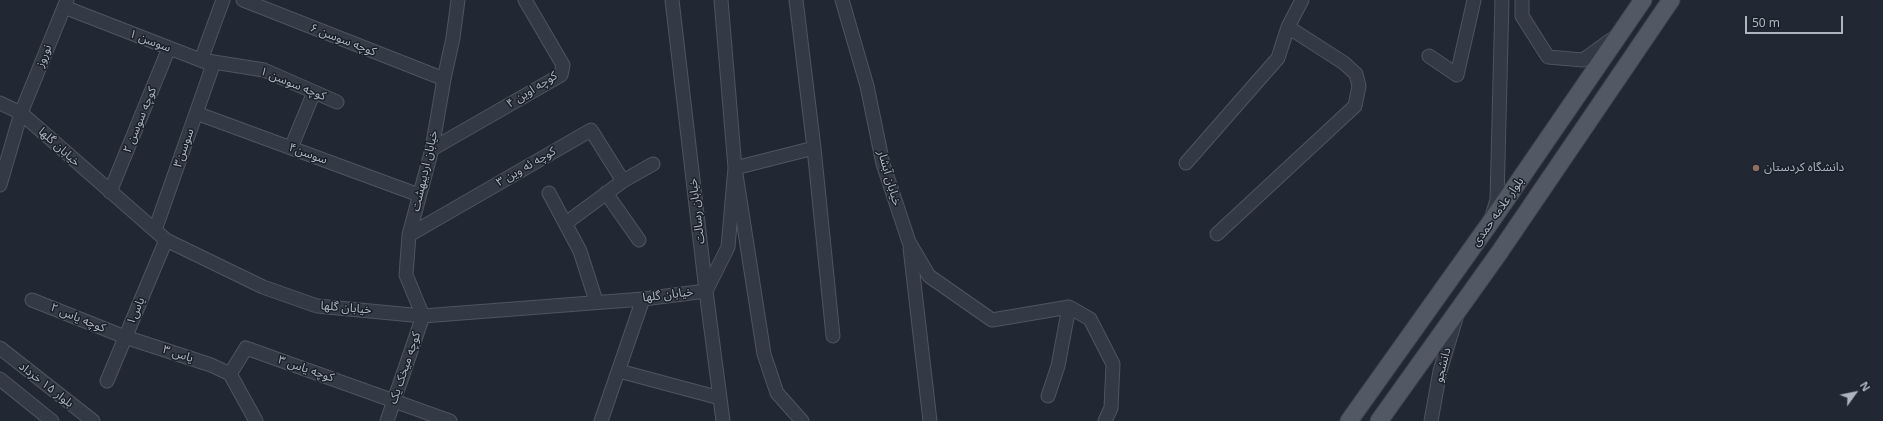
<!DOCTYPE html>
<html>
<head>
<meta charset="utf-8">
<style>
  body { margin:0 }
  #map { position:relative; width:1883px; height:421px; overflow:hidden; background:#212834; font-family:"Noto Sans",sans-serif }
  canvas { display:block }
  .north { position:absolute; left:1835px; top:373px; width:40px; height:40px; -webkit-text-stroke:3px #1a2029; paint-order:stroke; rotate:57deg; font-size:11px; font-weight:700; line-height:16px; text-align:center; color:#aeb5c1 }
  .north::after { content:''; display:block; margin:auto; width:14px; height:18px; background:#aeb5c1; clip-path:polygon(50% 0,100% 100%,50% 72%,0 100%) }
  .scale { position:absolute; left:1745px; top:16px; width:98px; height:18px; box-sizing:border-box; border:2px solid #aeb5c1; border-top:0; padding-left:5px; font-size:12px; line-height:14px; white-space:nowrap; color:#aeb5c1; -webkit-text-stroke:3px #1a2029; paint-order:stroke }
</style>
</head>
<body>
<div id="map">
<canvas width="1883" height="421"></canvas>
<div class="north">N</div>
<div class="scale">50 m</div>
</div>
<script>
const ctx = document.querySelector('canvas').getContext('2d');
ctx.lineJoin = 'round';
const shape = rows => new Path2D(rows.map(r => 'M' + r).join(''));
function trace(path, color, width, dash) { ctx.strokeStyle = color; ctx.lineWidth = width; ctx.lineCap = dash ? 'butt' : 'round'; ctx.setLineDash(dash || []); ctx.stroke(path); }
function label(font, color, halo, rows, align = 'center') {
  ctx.font = font + ' "Noto Sans","Noto Sans Arabic",sans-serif'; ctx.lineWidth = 3; ctx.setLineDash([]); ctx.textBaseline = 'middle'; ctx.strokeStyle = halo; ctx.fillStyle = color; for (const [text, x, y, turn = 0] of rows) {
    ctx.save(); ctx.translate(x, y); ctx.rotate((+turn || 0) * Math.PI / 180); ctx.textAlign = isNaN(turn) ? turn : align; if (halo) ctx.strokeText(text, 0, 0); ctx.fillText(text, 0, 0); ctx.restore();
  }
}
const minor = shape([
  [223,0,201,60,264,70,337,102],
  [243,0,444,79],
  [672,0,706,291,723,421],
  [796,0,814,148,833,336],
  [842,0,867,86,883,164,909,242,929,276,992,320,1069,307,1090,319,1113,364,1111,408,1105,421],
  [1522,0,1522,16,1548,57,1583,60,1615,37],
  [64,7,208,63],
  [1429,56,1457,75,1474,0],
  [0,103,21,113,166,240,263,287,317,306,423,316,643,299,706,291,728,247,735,168,721,0],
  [196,113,419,195],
  [291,148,314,92],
  [432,149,561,75,563,65,525,0],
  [1186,163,1278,58,1288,27],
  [0,185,21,113,67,0],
  [110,192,169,48],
  [549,193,580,251,596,301],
  [606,193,639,240],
  [1492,216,1497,200,1502,0],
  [566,223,623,181,653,164],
  [155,230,213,65],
  [1217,234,1355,106,1359,86,1356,74,1344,63,1288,27,1302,0],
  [409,235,591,130,623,181],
  [910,248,930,421],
  [32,300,125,337,211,365,230,374],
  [0,348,93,421],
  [619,371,720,398],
  [230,374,246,348,450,421],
  [230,374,256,421],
  [0,379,52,421],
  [107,381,166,240],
  [1048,396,1058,366,1069,307],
  [387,421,423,316,406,275,409,235,432,149,444,79,453,38,458,0],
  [601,421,643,299],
  [802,421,777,393,764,354,735,168,814,148],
  [1431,421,1440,371,1456,318]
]);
const major = shape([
  [1349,421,1490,223,1643,0],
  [1379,421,1499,253,1671,0]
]);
trace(minor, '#4f555f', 15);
trace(major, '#3e444e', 19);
trace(minor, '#343a45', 13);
trace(major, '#525965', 17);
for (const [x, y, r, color] of [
  [1756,168,4,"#8d6e63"]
]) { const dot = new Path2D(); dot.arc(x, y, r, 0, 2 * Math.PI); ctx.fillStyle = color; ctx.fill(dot); trace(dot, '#1a2029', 1.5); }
label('12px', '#aeb5c1', '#1a2029', [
  ["کوچه سوسن ۶",343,40,21],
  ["سوسن ۱",150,41,21],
  ["نوروز",44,56,-68],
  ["کوچه سوسن ۱",293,84,22],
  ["کوچه اوین ۴",532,90,-32],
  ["کوچه سوسن ۲",140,120,-68],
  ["خیابان گلها",59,147,42],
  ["سوسن۳",184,148,-71],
  ["سوسن۴",308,154,20],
  ["کوچه ئه وین ۳",526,167,-30],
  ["خیابان اردیبهشت",425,171,-77],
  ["خیابان آبشار",889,178,74],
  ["خیابان رسالت",697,211,-97],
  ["بلوار علامه حمدی",1498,212,-55],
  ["خیابان گلها",668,295,-7],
  ["خیابان گلها",346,308,5],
  ["یاس۱",136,311,-67],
  ["کوچه یاس ۲",78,318,22],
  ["یاس ۳",178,354,18],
  ["دانشجو",1443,365,-76],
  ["کوچه میخک یک",405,368,-71],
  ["کوچه یاس ۳",306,369,19],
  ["بلوار ۱۵ خرداد",46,385,38]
]);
label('12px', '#aeb5c1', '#1a2029', [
  ["دانشگاه کردستان",1764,168]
], 'left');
</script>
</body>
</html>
